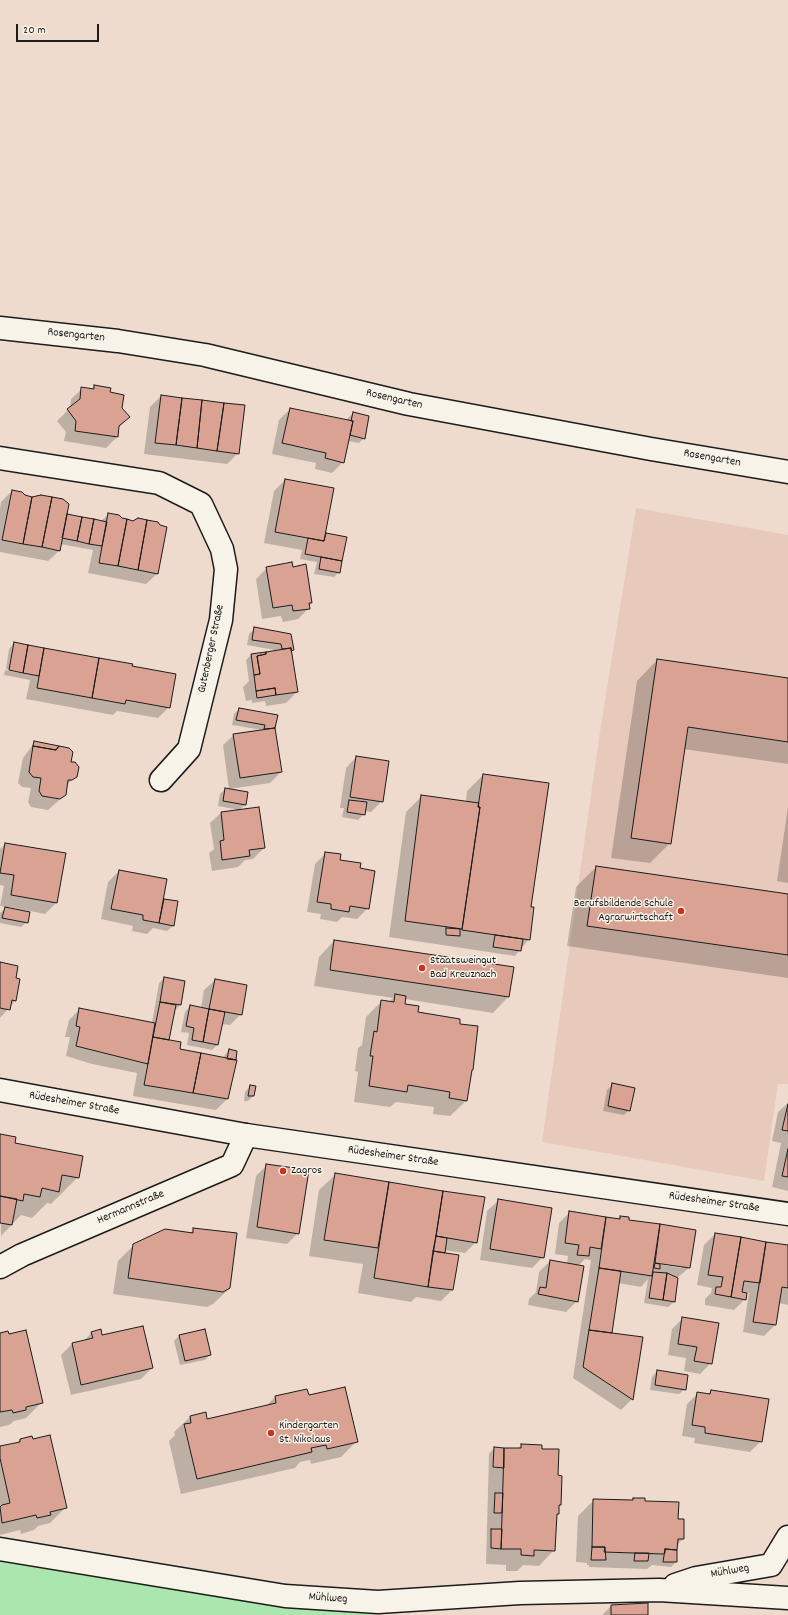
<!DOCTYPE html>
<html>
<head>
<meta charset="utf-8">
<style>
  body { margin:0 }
  #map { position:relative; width:788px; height:1615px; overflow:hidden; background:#eedbce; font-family:Dekko,sans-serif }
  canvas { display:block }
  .scale { position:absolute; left:16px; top:24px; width:83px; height:18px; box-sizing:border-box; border:2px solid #1c1c1c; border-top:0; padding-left:5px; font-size:12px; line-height:14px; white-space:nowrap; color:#1c1c1c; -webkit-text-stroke:3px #f7f3e8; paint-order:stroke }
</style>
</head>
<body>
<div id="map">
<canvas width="788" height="1615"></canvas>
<div class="scale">20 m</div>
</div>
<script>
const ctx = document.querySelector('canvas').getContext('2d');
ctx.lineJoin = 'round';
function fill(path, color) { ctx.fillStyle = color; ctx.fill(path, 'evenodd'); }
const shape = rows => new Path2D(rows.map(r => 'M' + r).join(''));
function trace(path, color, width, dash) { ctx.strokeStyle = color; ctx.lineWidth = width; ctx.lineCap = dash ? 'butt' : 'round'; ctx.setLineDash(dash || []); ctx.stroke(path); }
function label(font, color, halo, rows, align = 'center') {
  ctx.font = font + ' Dekko,sans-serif'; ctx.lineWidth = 3; ctx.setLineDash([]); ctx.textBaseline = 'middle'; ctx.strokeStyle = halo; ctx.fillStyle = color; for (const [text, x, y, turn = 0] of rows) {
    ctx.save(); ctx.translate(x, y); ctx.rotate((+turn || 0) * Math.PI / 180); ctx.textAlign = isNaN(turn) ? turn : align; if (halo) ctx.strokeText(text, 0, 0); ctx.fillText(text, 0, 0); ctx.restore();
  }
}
fill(shape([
  [636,508,788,535,788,1084,778,1084,764,1181,542,1142,599,738]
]), '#e8cabc');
fill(shape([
  [0,1559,258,1604,376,1615,0,1615]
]), '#aae6ad');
fill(shape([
  [94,386,108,393,129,417,118,428,117,437,106,448,64,441,66,432,57,421,70,408,71,399,82,389,91,390],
  [161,396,238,453,227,464,144,454,150,407],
  [290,409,347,421,348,418,353,413,364,438,359,443,348,441,343,462,332,473,315,469,316,463,272,454,279,420],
  [285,480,333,489,324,536,326,534,339,572,334,577,314,574,317,562,300,559,302,550,264,543,274,491],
  [12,491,65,517,101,521,109,514,121,519,159,526,157,574,146,584,88,573,93,550,60,544,59,551,48,561,0,552,0,509,1,502],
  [267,568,311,602,309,605,309,608,298,619,283,622,281,616,262,619,256,579],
  [255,628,290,635,293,650,291,652,297,692,286,703,266,706,265,701,252,703,252,700,246,701,243,687,249,681,246,660,251,655,280,651,247,645,249,634],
  [14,643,132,665,131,667,169,707,158,718,117,711,113,715,26,699,30,680,4,675,5,670,31,675,31,673,6,669,9,649],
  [657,660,788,679,788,764,683,749,670,843,650,863,611,858,637,681],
  [239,709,274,728,281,772,270,783,229,789,223,745,234,735,262,730,232,725,234,714],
  [35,742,70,763,76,776,66,786,65,795,48,810,31,807,28,802,31,788,22,787,18,783,23,758],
  [356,757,382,801,371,812,364,811,364,814,358,820,342,817,344,808,340,808,346,768],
  [483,775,530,908,529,939,515,956,389,937,406,812,422,796,466,802,467,791],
  [225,789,245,805,239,810,264,848,253,859,245,860,238,867,212,871,209,853,214,849,210,823,221,813,239,810,218,806,220,794],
  [788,807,788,883,777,881],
  [5,844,56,903,45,914,9,907,8,909,27,922,21,927,0,923,0,913,7,907,0,906,4,886,0,885,0,849],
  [326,853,339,861,359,869,368,908,357,919,342,917,337,922,320,919,321,914,307,912,315,864],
  [596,867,788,895,788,978,567,946,576,887],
  [119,871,162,902,164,900,177,902,173,926,167,931,153,928,147,934,132,931,133,926,101,919,108,882],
  [334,941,508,997,493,1013,405,999,404,1005,417,1013,458,1024,472,1070,466,1101,450,1116,433,1114,434,1107,396,1102,390,1107,354,1102,358,1072,355,1071,358,1048,362,1045,366,1017,382,1001,389,1002,393,998,314,986,319,957],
  [0,963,14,979,15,1001,0,1018],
  [164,978,184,982,180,1005,175,1010,168,1040,179,1050,223,1058,224,1056,229,1050,236,1061,227,1099,216,1110,133,1096,137,1073,92,1064,66,1056,70,1037,65,1037,69,1020,80,1009,152,1023,159,983],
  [215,980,241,1014,230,1025,221,1024,217,1045,212,1050,187,1045,189,1033,181,1032,185,1012,190,1006,201,1008,204,990],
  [613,1084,629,1110,624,1115,603,1111,607,1090],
  [250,1086,253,1096,248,1101,244,1101,245,1092],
  [788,1103,788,1191,772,1187,781,1143,772,1141,778,1112],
  [0,1135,78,1177,51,1204,47,1203,32,1218,21,1215,1,1236],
  [267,1165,298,1233,287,1244,246,1238,256,1176],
  [335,1175,483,1198,476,1242,465,1253,444,1250,443,1254,458,1256,452,1290,441,1301,416,1297,411,1302,358,1293,363,1264,309,1256,319,1190],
  [498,1201,543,1257,532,1268,480,1260,487,1211],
  [570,1212,618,1220,620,1217,628,1221,695,1231,689,1268,677,1278,674,1302,668,1307,644,1303,648,1279,641,1287,618,1283,611,1334,642,1338,632,1399,621,1410,573,1378,591,1260,585,1259,578,1266,577,1301,566,1312,528,1305,529,1299,536,1292,539,1272,550,1261,567,1264,568,1256,555,1254,559,1223],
  [650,1261,682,1266,682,1268,649,1263],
  [194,1229,230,1288,213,1304,207,1307,113,1294,118,1261,134,1245,189,1234],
  [715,1234,788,1246,788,1305,779,1303,775,1325,764,1336,743,1332,749,1293,746,1293,745,1299,734,1310,705,1305,705,1299,711,1293,712,1288,697,1285,704,1245],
  [683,1318,711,1363,700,1374,684,1371,686,1358,668,1355,672,1329],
  [91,1333,102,1336,152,1368,141,1379,71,1395,61,1355,72,1344,83,1342],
  [0,1334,42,1402,26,1418,14,1421,9,1425,0,1427],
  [179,1336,210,1355,205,1360,180,1365,174,1341],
  [657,1371,685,1389,679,1394,650,1390,652,1377],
  [712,1391,761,1441,750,1452,694,1443,695,1438,682,1436,687,1404,698,1393,708,1394],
  [275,1397,308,1397,357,1441,341,1457,311,1464,310,1460,300,1462,295,1468,181,1494,169,1441,175,1435,174,1432,190,1417,205,1413,206,1420,266,1406],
  [20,1439,66,1507,50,1523,38,1526,34,1530,21,1534,20,1530,0,1535,0,1447,16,1444],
  [522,1445,541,1450,557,1476,560,1505,558,1507,558,1514,556,1516,554,1550,539,1566,523,1565,517,1571,506,1571,506,1565,486,1564,489,1454,494,1448,517,1449],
  [633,1499,644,1502,677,1520,683,1539,677,1545,676,1562,671,1567,652,1565,647,1569,589,1567,589,1565,587,1565,587,1563,576,1562,578,1516,594,1500,630,1501],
  [611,1606,647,1615,602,1615]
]), '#0003');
const building = shape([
  [94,385,111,388,110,392,124,395,122,408,130,417,119,426,118,437,75,431,76,421,67,409,80,399,81,387,94,389,94,385],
  [161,395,182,398,176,445,155,443,161,395],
  [182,398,202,400,197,448,176,445,182,398],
  [202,400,224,403,217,451,197,448,202,400],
  [224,403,245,405,239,454,217,451,224,403],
  [290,408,353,421,344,463,325,458,326,453,282,443,290,408],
  [353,412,369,416,365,439,350,435,353,421,351,421,353,412],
  [285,479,334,488,324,541,275,532,285,479],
  [12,490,22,492,25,495,32,497,23,544,2,540,12,490],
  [41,495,52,497,42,547,23,544,32,497,41,495],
  [52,497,63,499,69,504,60,551,42,547,52,497],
  [108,513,119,515,122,518,127,519,118,566,99,563,108,513],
  [67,514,82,517,77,541,62,538,67,514],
  [82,517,94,519,89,544,77,541,82,517],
  [138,518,147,520,138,570,118,566,127,519,133,521,138,518],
  [94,519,107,522,102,546,89,544,94,519],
  [147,520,158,522,160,525,167,527,158,574,138,570,147,520],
  [326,533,347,537,342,561,305,554,308,538,324,541,326,533],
  [321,557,342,561,340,573,319,569,321,557],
  [292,562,293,567,306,564,312,603,309,603,310,609,293,611,292,605,273,608,266,567,292,562],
  [254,627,291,634,294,650,291,651,291,648,282,649,281,644,252,640,254,627],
  [14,642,28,645,23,673,9,670,14,642],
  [28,645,44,648,39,676,23,673,28,645],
  [44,648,99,658,92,698,37,688,44,648],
  [291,648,298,692,276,695,275,688,256,691,254,675,260,674,257,656,266,654,266,652,291,648],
  [266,652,266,654,257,656,260,674,254,675,251,654,266,652],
  [99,658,133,664,132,666,176,674,170,708,126,700,125,704,92,698,99,658],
  [657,659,788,678,788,742,688,727,671,844,631,838,657,659],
  [275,688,276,695,257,698,256,691,275,688],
  [239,708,278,715,275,728,264,729,265,725,236,720,239,708],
  [275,728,282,772,240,778,233,734,275,728],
  [34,741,59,746,56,750,33,746,34,741],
  [33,746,56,750,59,746,69,748,73,752,71,762,75,762,79,767,77,777,72,780,68,780,66,795,60,799,42,796,39,791,41,778,33,777,29,772,33,746],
  [356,756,389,761,383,802,350,797,356,756],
  [483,774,549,783,531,907,534,907,530,940,462,930,480,807,478,807,483,774],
  [225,788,248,792,246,805,223,801,225,788],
  [421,795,479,803,478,807,480,807,462,929,405,921,421,795],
  [349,800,367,802,365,815,347,812,349,800],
  [259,807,265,848,249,850,250,856,222,860,220,841,224,840,221,812,259,807],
  [5,843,66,853,57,903,11,895,14,875,0,873,5,843],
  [325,852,341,854,340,860,361,863,360,868,375,871,369,909,350,906,349,912,331,909,331,904,317,902,325,852],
  [596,866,788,894,788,955,587,926,596,866],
  [119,870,167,879,159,923,143,920,143,915,111,909,119,870],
  [164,899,178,901,174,926,159,923,164,899],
  [5,907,30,912,28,923,2,918,5,907],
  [446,928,460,929,460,936,446,935,446,928],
  [495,935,523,939,521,951,493,947,495,935],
  [334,940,514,967,509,997,330,970,334,940],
  [0,962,18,966,16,978,20,979,16,1001,12,1000,10,1010,0,1008,0,962],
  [164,977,185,981,181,1005,160,1002,164,977],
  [215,979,247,985,242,1015,209,1009,215,979],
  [395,994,406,996,405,1004,419,1006,418,1012,460,1019,460,1024,478,1026,473,1070,472,1070,467,1101,449,1098,450,1092,408,1085,407,1092,369,1086,373,1056,370,1056,374,1031,377,1032,381,1000,394,1002,395,994],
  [160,1002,176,1005,169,1040,153,1037,160,1002],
  [190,1005,209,1009,203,1042,192,1040,194,1028,186,1026,190,1005],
  [79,1008,155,1023,148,1064,76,1046,80,1027,76,1026,79,1008],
  [209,1009,225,1012,218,1045,203,1042,209,1009],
  [153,1037,181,1042,180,1049,201,1053,193,1093,144,1085,153,1037],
  [229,1049,237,1051,236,1060,227,1059,229,1049],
  [201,1053,237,1060,228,1099,193,1093,201,1053],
  [612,1083,635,1088,630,1111,608,1106,612,1083],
  [250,1085,256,1086,254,1096,248,1096,250,1085],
  [788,1104,788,1131,782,1130,788,1104],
  [0,1134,16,1137,15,1143,83,1156,79,1178,62,1175,59,1192,42,1188,40,1197,24,1194,23,1201,0,1196,0,1134],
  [788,1149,788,1177,782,1176,788,1149],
  [266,1164,309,1170,299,1234,257,1227,266,1164],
  [335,1173,389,1182,378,1248,324,1240,335,1173],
  [389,1182,443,1191,428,1287,374,1278,389,1182],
  [443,1191,485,1197,477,1243,436,1236,443,1191],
  [0,1196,17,1199,12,1225,0,1223,0,1196],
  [498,1199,552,1208,544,1258,490,1249,498,1199],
  [569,1211,606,1217,601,1249,590,1247,589,1256,577,1255,579,1245,565,1243,569,1211],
  [620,1216,629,1217,629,1220,660,1224,652,1276,599,1268,606,1217,620,1219,620,1216],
  [660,1224,696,1230,690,1268,655,1263,660,1224],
  [193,1228,237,1233,230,1288,223,1292,128,1278,133,1244,165,1229,193,1233,193,1228],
  [715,1233,741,1237,731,1297,715,1294,716,1287,721,1287,723,1277,708,1275,715,1233],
  [436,1236,447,1238,445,1253,433,1251,436,1236],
  [741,1237,766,1242,760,1283,744,1281,742,1292,747,1293,746,1300,731,1297,741,1237],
  [766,1242,788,1245,788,1288,782,1287,776,1325,753,1322,766,1242],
  [433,1251,459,1255,453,1290,428,1287,433,1251],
  [550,1260,584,1266,578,1302,538,1294,540,1287,546,1288,550,1260],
  [655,1263,660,1264,660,1269,654,1268,655,1263],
  [599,1268,621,1271,612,1333,589,1330,599,1268],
  [653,1272,667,1273,663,1300,649,1298,653,1272],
  [667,1273,678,1278,675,1302,663,1300,667,1273],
  [682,1317,719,1323,712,1364,694,1361,697,1347,678,1344,682,1317],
  [143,1326,153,1368,81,1385,72,1343,93,1338,91,1332,101,1329,102,1335,143,1326],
  [205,1329,211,1355,185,1361,179,1335,205,1329],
  [26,1330,43,1403,26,1407,26,1410,13,1413,12,1410,0,1412,0,1333,8,1331,9,1334,26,1330],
  [589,1330,643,1337,633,1400,583,1367,589,1330],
  [657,1370,688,1375,686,1390,655,1385,657,1370],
  [345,1387,358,1442,327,1449,326,1445,311,1448,312,1452,197,1479,184,1424,191,1423,190,1416,206,1412,207,1419,276,1403,275,1396,307,1389,309,1395,345,1387],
  [711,1390,769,1399,762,1442,705,1433,705,1427,692,1425,697,1392,710,1394,711,1390],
  [50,1435,67,1508,50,1512,51,1515,37,1518,36,1515,2,1523,0,1507,2,1505,10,1503,0,1458,0,1446,20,1442,20,1439,32,1436,33,1439,50,1435],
  [521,1444,542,1445,542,1449,559,1449,558,1475,562,1476,561,1505,559,1505,559,1514,557,1514,555,1551,534,1550,534,1556,521,1555,521,1549,501,1549,504,1448,521,1448,521,1444],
  [494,1447,504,1448,504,1468,493,1467,494,1447],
  [495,1493,503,1493,502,1513,494,1513,495,1493],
  [633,1498,645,1498,645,1501,679,1502,678,1519,684,1519,684,1539,678,1539,677,1550,665,1549,665,1553,663,1554,604,1552,605,1547,592,1547,593,1499,633,1500,633,1498],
  [491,1529,502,1529,501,1549,491,1548,491,1529],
  [592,1547,605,1547,606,1560,591,1560,592,1547],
  [665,1549,677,1550,677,1562,663,1562,665,1549],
  [635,1553,649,1553,648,1561,634,1561,635,1553],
  [648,1603,648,1615,611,1615,611,1605,648,1603]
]);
fill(building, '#daa293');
trace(building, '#1c1c1c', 1);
const minor = shape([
  [0,328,118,341,205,355,409,404,651,449,788,472],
  [0,458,159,483,201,504,222,549,226,569,221,620,189,749,161,780],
  [0,1267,22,1255,232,1165,246,1135],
  [0,1549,285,1596,378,1602,520,1593,659,1590,788,1598],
  [675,1585,696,1578,771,1565,788,1537]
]);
const tertiary = shape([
  [0,1090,246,1135,788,1214]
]);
trace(minor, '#1c1c1c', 25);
trace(tertiary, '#1c1c1c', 25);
trace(minor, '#f7f3e8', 22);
trace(tertiary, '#f7f3e8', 22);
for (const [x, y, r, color] of [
  [681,911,4,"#c8321e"],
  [422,968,4,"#c8321e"],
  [283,1171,4,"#c8321e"],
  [271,1433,4,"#c8321e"]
]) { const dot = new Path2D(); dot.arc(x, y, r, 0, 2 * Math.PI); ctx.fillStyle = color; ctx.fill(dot); trace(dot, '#f7f3e8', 1.5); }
label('12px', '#1c1c1c', '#f7f3e8', [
  ["Rosengarten",76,336,6],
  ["Rosengarten",394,400,13],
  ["Rosengarten",712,459,10],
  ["Gutenberger Straße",212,649,-78],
  ["Rüdesheimer Straße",74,1104,10],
  ["Rüdesheimer Straße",393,1157,8],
  ["Rüdesheimer Straße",714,1203,8],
  ["Hermannstraße",131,1208,-23],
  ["Mühlweg",730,1572,-10],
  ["Mühlweg",328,1599,4]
]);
label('12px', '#1c1c1c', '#f7f3e8', [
  ["Berufsbildende Schule",673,904,"right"],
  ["Agrarwirtschaft",673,918,"right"],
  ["Staatsweingut",430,961],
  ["Bad Kreuznach",430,975],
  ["Zagros",291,1171],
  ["Kindergarten",279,1426],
  ["St. Nikolaus",279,1440]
], 'left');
</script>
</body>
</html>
